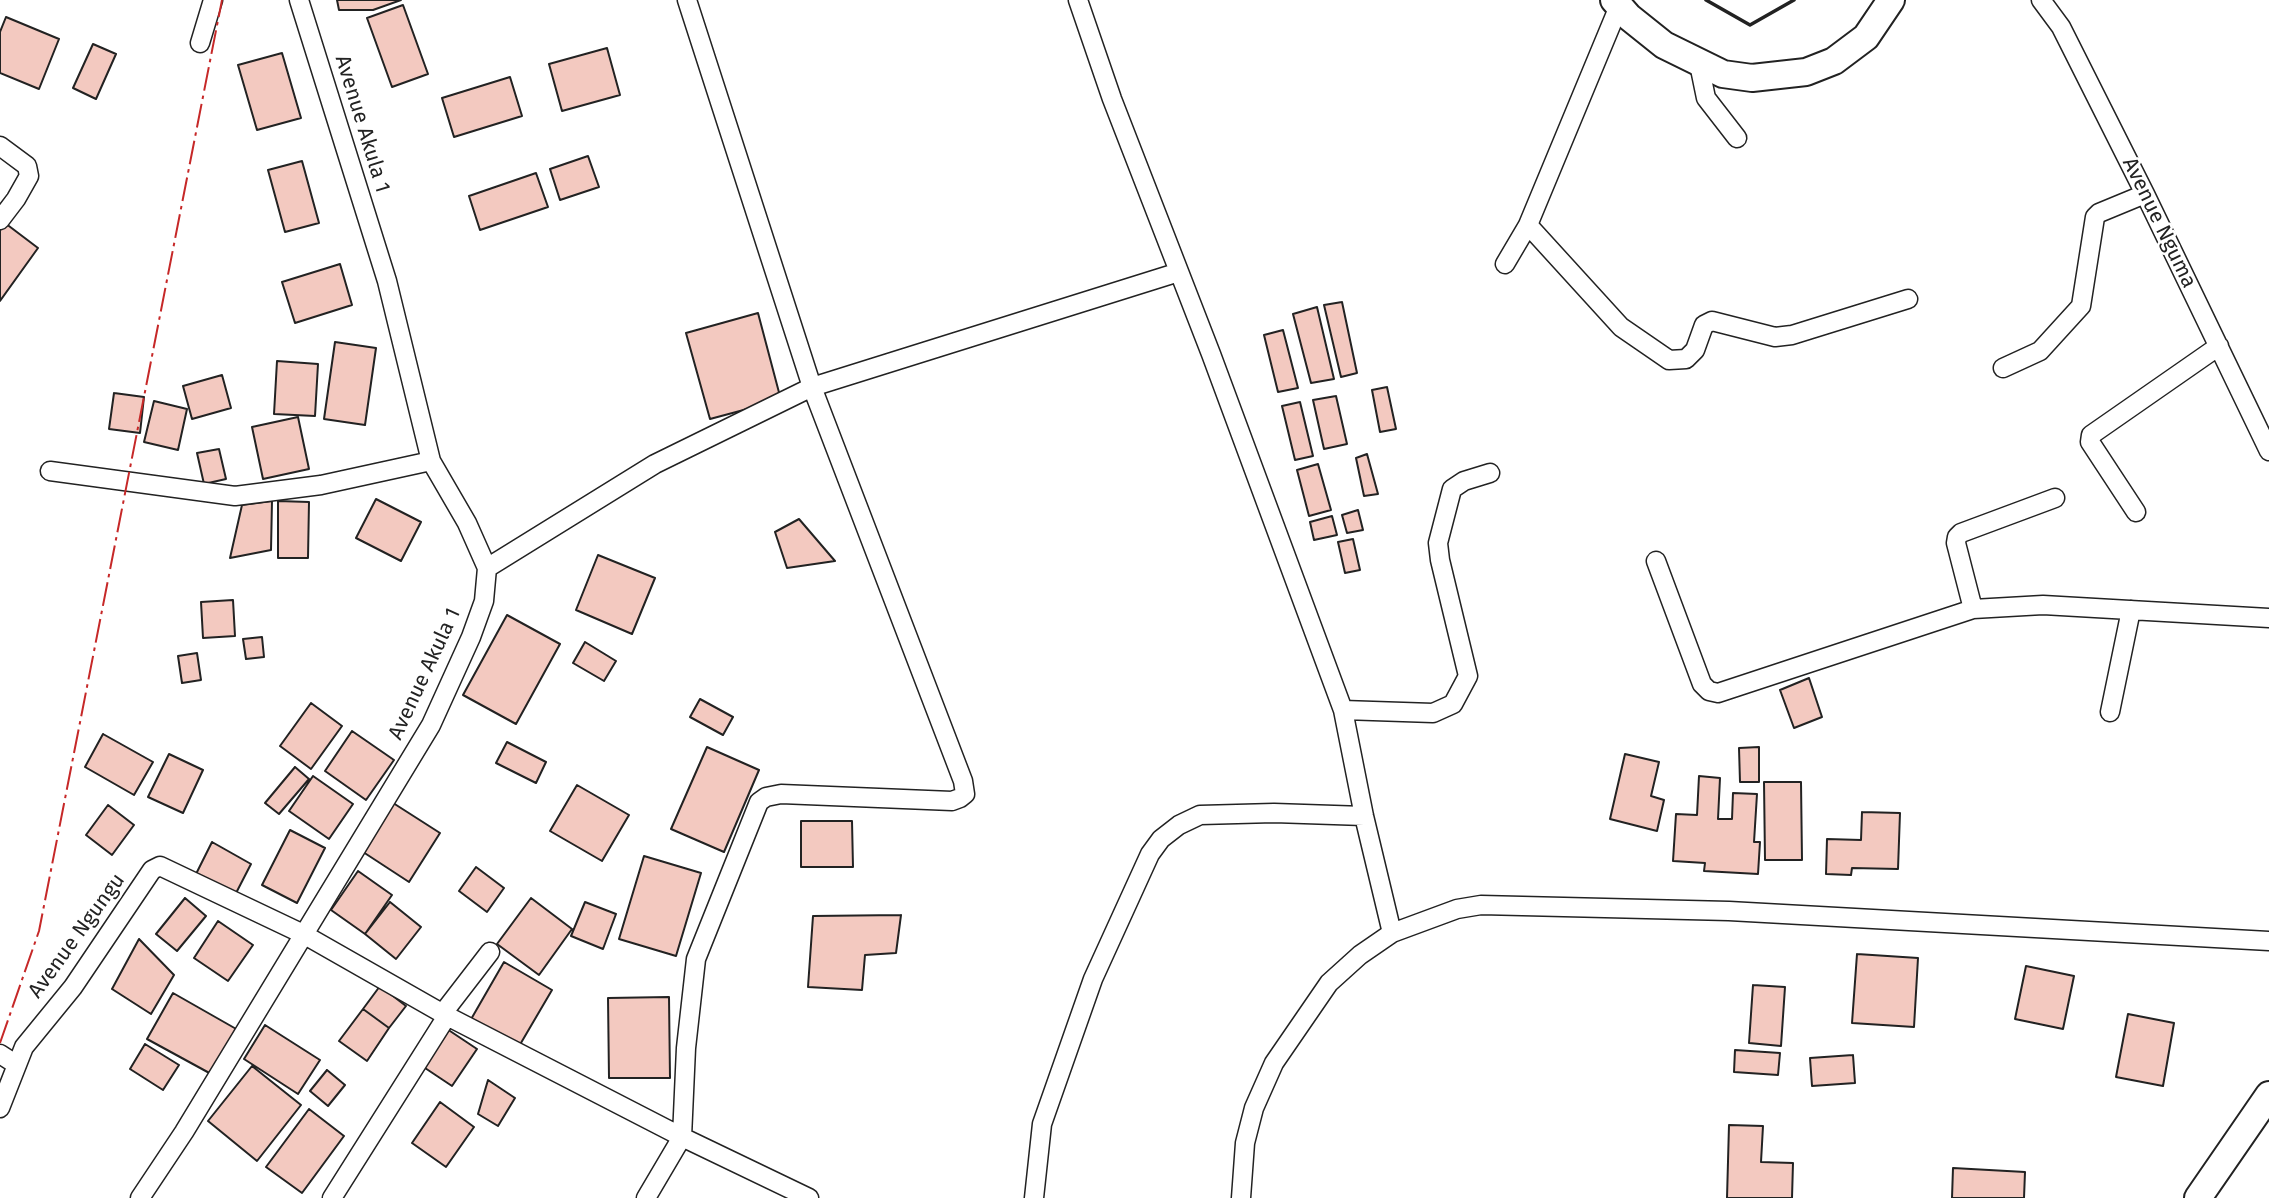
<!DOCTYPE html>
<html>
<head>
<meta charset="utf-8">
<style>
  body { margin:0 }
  canvas { display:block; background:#fff }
</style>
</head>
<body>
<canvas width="2269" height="1198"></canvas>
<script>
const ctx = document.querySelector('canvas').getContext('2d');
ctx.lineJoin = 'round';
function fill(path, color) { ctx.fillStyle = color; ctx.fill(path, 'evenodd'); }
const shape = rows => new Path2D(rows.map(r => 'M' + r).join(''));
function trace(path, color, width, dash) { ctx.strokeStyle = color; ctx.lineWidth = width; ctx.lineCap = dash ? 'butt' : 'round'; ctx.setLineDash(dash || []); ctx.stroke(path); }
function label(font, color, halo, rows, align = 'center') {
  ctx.font = font + ' "Fira Sans",sans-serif'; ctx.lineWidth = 5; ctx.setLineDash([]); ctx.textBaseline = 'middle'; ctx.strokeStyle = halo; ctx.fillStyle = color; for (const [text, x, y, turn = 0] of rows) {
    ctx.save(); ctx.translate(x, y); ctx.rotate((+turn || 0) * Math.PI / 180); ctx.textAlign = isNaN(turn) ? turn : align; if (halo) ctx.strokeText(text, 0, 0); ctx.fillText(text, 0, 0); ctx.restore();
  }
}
const building = shape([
  [337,0,401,0,373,10,339,10,337,0],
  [403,5,428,74,392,87,367,18,403,5],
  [6,17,59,39,39,89,0,73,0,32,6,17],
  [93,44,116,54,96,99,73,88,93,44],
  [607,48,620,95,562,111,549,64,607,48],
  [282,53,301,118,257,130,238,65,282,53],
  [510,77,522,116,454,137,442,98,510,77],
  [588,156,599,187,560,200,550,169,588,156],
  [302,161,319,223,285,232,268,170,302,161],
  [536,173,548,207,480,230,469,196,536,173],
  [1,220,38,248,0,301,0,221,1,220],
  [340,264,352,305,295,323,282,282,340,264],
  [1342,302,1357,373,1341,377,1324,305,1342,302],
  [1317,307,1334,379,1311,383,1293,314,1317,307],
  [758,313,781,400,710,419,686,333,758,313],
  [1283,330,1298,388,1278,392,1264,335,1283,330],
  [335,342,376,348,365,425,324,419,335,342],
  [277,361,318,364,315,416,274,414,277,361],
  [222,375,231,408,192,419,183,386,222,375],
  [1387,387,1396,429,1380,432,1372,390,1387,387],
  [114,393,144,397,140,433,109,429,114,393],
  [1336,396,1347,444,1324,449,1313,400,1336,396],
  [154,401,187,409,178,450,144,442,154,401],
  [1300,402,1313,456,1295,460,1282,406,1300,402],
  [298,417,309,469,263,479,252,427,298,417],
  [219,449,226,479,204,484,197,453,219,449],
  [1367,454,1378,494,1364,496,1356,458,1367,454],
  [1318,464,1331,510,1309,516,1297,470,1318,464],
  [376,499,421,522,401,561,356,538,376,499],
  [272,501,271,550,230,558,242,505,272,501],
  [278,501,309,502,308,558,278,558,278,501],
  [1358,510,1363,530,1347,533,1342,515,1358,510],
  [1332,516,1337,535,1314,540,1310,522,1332,516],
  [799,519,835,561,787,568,775,532,799,519],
  [1353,539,1360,570,1345,573,1338,542,1353,539],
  [598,555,655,578,632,634,576,610,598,555],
  [233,600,235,636,203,638,201,602,233,600],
  [507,615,560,644,516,724,463,695,507,615],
  [262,637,264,657,246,659,243,639,262,637],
  [585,642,616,661,604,681,573,663,585,642],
  [197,653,201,680,182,683,178,656,197,653],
  [1809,678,1822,717,1794,728,1780,690,1809,678],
  [700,699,733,717,723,735,690,717,700,699],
  [311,703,342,726,311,769,280,746,311,703],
  [352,731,394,760,366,800,325,771,352,731],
  [103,734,153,762,134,795,85,767,103,734],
  [507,742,546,762,536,783,496,763,507,742],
  [707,747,759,770,724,852,671,829,707,747],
  [1759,747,1759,782,1740,782,1739,748,1759,747],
  [169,754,203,770,183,813,148,797,169,754],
  [1625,754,1659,762,1651,796,1664,800,1657,831,1610,819,1625,754],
  [295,767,309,779,279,814,265,803,295,767],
  [313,776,353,804,329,839,289,811,313,776],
  [1699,776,1720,778,1718,819,1732,819,1733,793,1757,794,1754,842,1760,842,1758,874,1704,871,1705,863,1673,861,1676,814,1697,815,1699,776],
  [1764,782,1801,782,1802,860,1765,860,1764,782],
  [577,785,629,815,602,861,550,831,577,785],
  [390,801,440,833,409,882,360,850,390,801],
  [108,805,134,825,112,855,86,835,108,805],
  [1862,812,1900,813,1898,869,1852,868,1851,875,1826,874,1827,839,1861,840,1862,812],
  [801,821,852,821,853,867,801,867,801,821],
  [290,830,325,848,297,903,262,885,290,830],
  [212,842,251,864,234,897,195,876,212,842],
  [644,856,701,873,676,956,619,939,644,856],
  [476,867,504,888,487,912,459,891,476,867],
  [358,871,392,895,365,934,331,910,358,871],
  [185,898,206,916,177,951,156,934,185,898],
  [531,898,572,929,539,975,497,944,531,898],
  [390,902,421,927,396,959,365,934,390,902],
  [585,902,616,914,603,949,571,936,585,902],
  [901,915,896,953,865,955,862,990,808,987,813,916,901,915],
  [218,921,253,945,228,981,194,958,218,921],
  [139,939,174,975,151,1014,112,989,139,939],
  [1857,954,1918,958,1914,1027,1852,1023,1857,954],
  [504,962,552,990,518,1048,470,1021,504,962],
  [2026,966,2074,976,2063,1029,2015,1019,2026,966],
  [1753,985,1785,987,1781,1046,1749,1043,1753,985],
  [380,986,406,1006,389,1028,363,1009,380,986],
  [173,993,238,1030,213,1075,147,1039,173,993],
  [669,997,670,1078,609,1078,608,998,669,997],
  [363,1009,389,1028,367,1061,339,1041,363,1009],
  [2128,1014,2174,1023,2163,1086,2116,1077,2128,1014],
  [265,1025,320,1060,298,1094,244,1059,265,1025],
  [447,1029,477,1049,452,1086,422,1066,447,1029],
  [145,1044,179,1065,163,1090,130,1069,145,1044],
  [1735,1050,1780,1053,1778,1075,1734,1072,1735,1050],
  [1853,1055,1855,1083,1812,1086,1810,1058,1853,1055],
  [252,1066,301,1105,257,1161,208,1121,252,1066],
  [327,1070,345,1085,328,1106,310,1091,327,1070],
  [488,1080,515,1098,498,1126,478,1114,488,1080],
  [440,1102,474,1127,446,1167,412,1143,440,1102],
  [309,1109,344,1136,302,1193,266,1167,309,1109],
  [1729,1125,1763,1126,1761,1162,1793,1163,1792,1198,1727,1198,1729,1125],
  [1953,1168,2025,1172,2024,1198,1952,1198,1953,1168]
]);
fill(building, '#f3c9c0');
trace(building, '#222', 2);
const minor = shape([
  [1078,0,1112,99,1211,354,1343,710,1364,816,1392,933],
  [2041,0,2061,27,2145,194,2269,451],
  [200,43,213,0],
  [1699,64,1706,98,1737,138],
  [0,146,27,166,29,176,16,199,0,220],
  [1528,225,1621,327,1669,360,1686,359,1695,350,1704,325,1712,321,1775,337,1792,335,1908,299],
  [1505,264,1528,225,1619,6],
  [2003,368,2040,351,2081,306,2095,217,2099,213,2145,194],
  [50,471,235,496,321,485,431,461],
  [2136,512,2090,442,2091,435,2219,346],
  [1656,561,1702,684,1709,691,1718,693,1973,609,2043,605,2269,618],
  [487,568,655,464,812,387,1179,272],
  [1973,609,1956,543,1957,537,1961,533,2055,498],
  [1343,710,1433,713,1453,704,1468,676,1440,560,1438,543,1452,489,1464,481,1490,473],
  [2110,712,2131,610],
  [443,1013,490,952],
  [0,1054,17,1065],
  [0,1108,24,1047,73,987,152,870,160,866,303,934,447,1016,682,1137,809,1198],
  [140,1198,184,1132,431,725,471,637,484,601,487,568,467,523,431,461,387,281,299,0],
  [332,1198,447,1016],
  [646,1198,682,1137,686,1048,696,959,759,802,766,797,781,794,952,801,960,798,965,794,963,781,812,387,687,0],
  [1034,1198,1042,1124,1093,979,1150,854,1161,839,1179,825,1200,815,1274,813,1364,816],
  [1241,1198,1245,1143,1254,1108,1274,1063,1329,983,1360,955,1392,933,1457,909,1481,905,1729,911,2269,941]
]);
const primary = shape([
  [1614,0,1629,17,1664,45,1723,74,1752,78,1806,72,1834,61,1866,37,1891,0],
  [2198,1198,2269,1095]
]);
trace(minor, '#222', 21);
trace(primary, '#222', 30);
trace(minor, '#fff', 18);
trace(primary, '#fff', 26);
trace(shape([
  [1706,0,1750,25,1794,0]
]), '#222', 3.5);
trace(shape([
  [0,1043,39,931,222,0]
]), '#c62828', 2, [24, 5, 3.5, 5]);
label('21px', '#222', '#fff', [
  ["Avenue Akula 1",362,124,73],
  ["Avenue Nguma",2159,223,64],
  ["Avenue Akula 1",425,674,-65],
  ["Avenue Ngungu",77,936,-54]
]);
</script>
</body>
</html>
